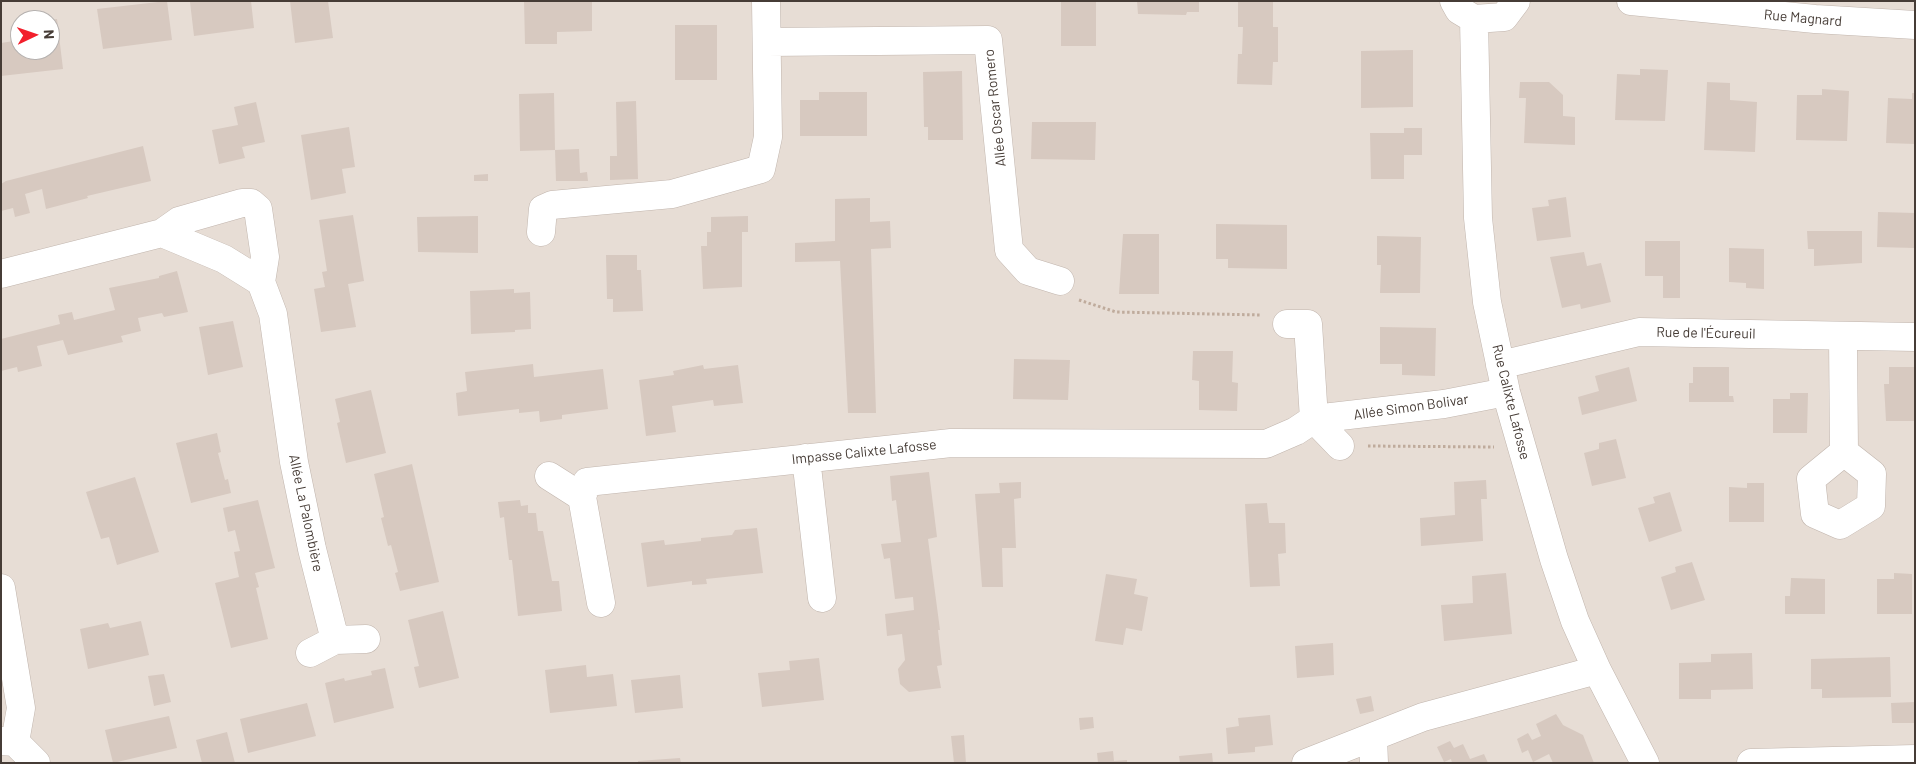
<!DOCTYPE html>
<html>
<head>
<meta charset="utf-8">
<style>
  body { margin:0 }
  #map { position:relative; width:1916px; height:764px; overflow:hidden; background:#f3ede7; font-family:Barlow,sans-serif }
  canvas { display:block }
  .frame { position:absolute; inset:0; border:2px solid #463c36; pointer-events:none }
  .north { position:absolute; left:10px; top:10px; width:50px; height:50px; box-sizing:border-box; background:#fff; border:1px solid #b5b1af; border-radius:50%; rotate:87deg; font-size:14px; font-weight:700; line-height:20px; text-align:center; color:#463c36 }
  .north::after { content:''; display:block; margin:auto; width:18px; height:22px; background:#f21f2c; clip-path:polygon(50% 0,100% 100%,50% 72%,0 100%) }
</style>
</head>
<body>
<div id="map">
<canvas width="1916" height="764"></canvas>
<div class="frame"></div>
<div class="north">N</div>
</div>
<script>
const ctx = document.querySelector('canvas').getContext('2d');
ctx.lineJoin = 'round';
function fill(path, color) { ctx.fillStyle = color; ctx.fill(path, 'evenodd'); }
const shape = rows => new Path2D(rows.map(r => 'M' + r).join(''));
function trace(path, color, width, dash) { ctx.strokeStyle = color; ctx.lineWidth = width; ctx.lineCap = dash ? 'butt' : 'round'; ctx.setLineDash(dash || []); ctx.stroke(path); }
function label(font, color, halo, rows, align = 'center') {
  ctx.font = font + ' Barlow,sans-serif'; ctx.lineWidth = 4; ctx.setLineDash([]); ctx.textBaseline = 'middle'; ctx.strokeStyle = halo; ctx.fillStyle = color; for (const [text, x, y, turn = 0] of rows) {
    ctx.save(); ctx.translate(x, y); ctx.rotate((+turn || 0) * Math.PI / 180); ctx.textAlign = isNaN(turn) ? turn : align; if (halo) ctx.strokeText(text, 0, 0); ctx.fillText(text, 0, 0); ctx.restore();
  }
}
fill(shape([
  [1,1,1915,1,1915,763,1,763],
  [20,20,50,20,50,50,20,50]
]), '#e7ddd5');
fill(shape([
  [167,1,172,40,103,49,97,9],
  [251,1,254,28,194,36,190,2],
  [290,1,328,1,333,38,295,43],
  [524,1,592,1,592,31,557,32,557,44,525,44],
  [1061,1,1096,1,1096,46,1061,46],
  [1137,1,1199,1,1199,12,1187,12,1186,15,1138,14],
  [1238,1,1273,1,1273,27,1278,27,1278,62,1273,62,1272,85,1237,84,1238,54,1242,54,1243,27,1238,27],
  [57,19,63,69,1,76,1,43,20,40,20,50,50,50,50,20],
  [675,25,717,25,717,80,675,80],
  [1413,50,1413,107,1361,108,1361,51],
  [1640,69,1668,70,1665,121,1615,120,1617,74,1640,75],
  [962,71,963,140,928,140,928,127,924,127,923,72],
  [1520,82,1549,82,1563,95,1563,116,1575,117,1575,145,1524,143,1526,98,1519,98],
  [1707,82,1730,83,1730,100,1757,102,1755,152,1704,150],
  [1822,89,1849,91,1847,141,1796,140,1797,95,1822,95],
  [819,92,867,92,867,136,800,136,800,100,819,100],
  [554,93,555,150,579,149,580,173,587,172,588,181,556,181,555,150,520,151,519,94],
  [1912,93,1915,93,1915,144,1886,143,1888,98,1912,99],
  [636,101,638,179,610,180,610,156,617,156,616,102],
  [256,102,265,142,242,147,245,158,219,164,212,130,238,125,234,107],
  [1032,122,1096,122,1095,160,1031,159],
  [349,127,355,167,342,169,346,193,311,200,301,135],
  [1404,128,1422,128,1422,155,1404,155,1404,179,1371,179,1370,133,1404,133],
  [143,146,151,181,87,196,88,198,46,209,42,189,25,194,30,213,15,217,13,208,1,211,1,184,6,181],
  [488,174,488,181,474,181,474,175],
  [1566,197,1571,237,1537,241,1532,208,1549,206,1548,200],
  [870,198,870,222,890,221,891,248,871,249,876,413,848,413,840,261,795,262,795,243,835,241,835,199],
  [1878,212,1915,213,1915,248,1877,247],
  [353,215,364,281,348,284,356,327,321,332,314,289,325,287,322,272,327,271,319,220],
  [478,216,478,253,418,252,417,217],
  [748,216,748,232,742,232,742,287,703,289,701,246,707,246,707,232,711,232,711,217],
  [1216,224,1287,225,1287,269,1228,268,1228,259,1216,259],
  [1807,231,1862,231,1862,263,1814,266,1814,249,1808,249],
  [1123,234,1159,234,1159,294,1119,294],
  [1377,236,1421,237,1420,293,1380,293,1381,265,1377,265],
  [1645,241,1680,241,1680,298,1663,298,1663,276,1645,276],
  [1729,248,1764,249,1764,289,1746,288,1746,283,1729,282],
  [1584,252,1587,266,1601,263,1611,302,1581,309,1580,304,1562,308,1550,257],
  [606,255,637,255,637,270,641,270,643,311,613,312,613,299,607,299],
  [177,271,188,312,164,317,162,313,138,318,141,331,121,336,123,342,68,355,63,340,37,346,42,366,18,372,17,367,1,371,1,339,60,324,58,315,72,312,74,320,115,310,109,288,159,278,159,276],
  [514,289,514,293,530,292,531,329,515,330,515,332,471,334,470,291],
  [233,321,243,367,208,375,199,327],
  [1380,327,1436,328,1435,376,1402,375,1402,364,1380,364],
  [1193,351,1233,351,1232,382,1238,383,1237,411,1199,410,1199,381,1192,380],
  [1014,359,1070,360,1068,400,1013,399],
  [533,364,534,377,603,369,608,409,562,415,562,419,540,422,539,411,519,413,519,409,458,416,456,393,467,391,465,372],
  [703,365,704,369,738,365,743,403,714,406,713,400,672,406,676,432,646,436,639,380,674,375,673,371],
  [1629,367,1637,401,1582,415,1578,397,1599,391,1595,376],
  [1693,367,1729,367,1729,396,1733,396,1734,402,1689,402,1689,383,1693,383],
  [1889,367,1915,367,1915,421,1886,421,1884,384,1889,384],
  [371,390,386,453,346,463,337,423,340,422,335,399],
  [1790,393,1808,393,1807,433,1773,433,1773,399,1790,399],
  [217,433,221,452,218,453,225,480,228,479,231,493,191,503,176,443],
  [1616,439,1626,478,1592,486,1584,453,1599,449,1599,443],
  [412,464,439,582,400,591,395,573,398,572,391,545,388,546,381,518,384,517,374,474],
  [929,472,937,537,928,539,940,630,938,630,942,665,937,666,941,688,909,692,900,684,898,669,905,660,902,634,887,636,885,614,914,610,913,597,895,599,890,558,884,559,881,544,901,542,896,500,892,501,890,476],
  [135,477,159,552,117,565,109,537,101,539,86,492],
  [1486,480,1487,499,1481,499,1483,541,1421,546,1420,518,1455,515,1454,482],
  [1021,482,1021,498,1014,499,1016,548,1002,548,1003,587,982,587,975,494,1000,493,999,483],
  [1747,483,1764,483,1764,522,1729,522,1729,487,1747,488],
  [1670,492,1682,531,1649,542,1638,508,1655,503,1653,497],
  [258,500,275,568,255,573,259,587,256,588,268,639,231,648,215,583,239,577,234,552,240,551,235,530,228,532,223,508],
  [520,500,521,506,528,505,528,513,536,513,538,531,543,531,552,581,559,581,562,611,518,616,512,560,509,560,504,517,500,518,498,502],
  [1267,503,1269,523,1285,523,1286,553,1278,554,1280,586,1250,587,1245,504],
  [757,528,763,573,706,579,707,584,692,585,692,581,647,587,641,543,664,540,665,545,701,541,701,538,732,535,735,530],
  [1692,562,1705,600,1671,610,1661,577,1676,572,1675,567],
  [1506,573,1512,634,1444,641,1441,605,1473,603,1472,576],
  [1894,573,1912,574,1912,614,1877,614,1877,579,1894,579],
  [1106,574,1137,579,1134,594,1148,597,1142,631,1126,628,1123,645,1095,641],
  [1791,578,1825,579,1825,614,1785,614,1785,596,1790,596],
  [443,611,459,678,419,688,414,667,419,666,408,620],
  [141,621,149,655,88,669,80,629,108,623,110,628],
  [1333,643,1334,675,1297,678,1295,646],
  [1752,653,1753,689,1711,690,1711,699,1679,699,1679,663,1711,662,1711,654],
  [1890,657,1891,697,1822,698,1822,689,1811,689,1811,659],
  [819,658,824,700,762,707,758,673,790,670,789,661],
  [586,665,587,677,613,674,617,706,550,713,545,670],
  [385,668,394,708,334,723,325,683,344,678,345,681,372,675,371,671],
  [164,674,171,702,154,706,148,676],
  [680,675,683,708,635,713,631,680],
  [1371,696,1374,711,1360,714,1356,699],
  [1915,702,1915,723,1892,723,1891,703],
  [307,703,316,736,248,753,240,719],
  [1556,714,1563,725,1583,735,1594,763,1553,763,1549,754,1533,762,1528,750,1522,753,1517,739,1528,733,1532,740,1541,736,1536,724],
  [1270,715,1273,745,1255,747,1255,752,1228,754,1226,728,1239,726,1238,718],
  [169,716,177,748,113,763,105,730],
  [1093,717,1094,728,1080,730,1079,718],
  [227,732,235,763,202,763,196,740],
  [964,735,966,763,954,763,951,736],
  [1450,741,1454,748,1463,744,1470,759,1484,754,1488,763,1452,763,1451,759,1444,762,1437,747],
  [1113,751,1114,761,1127,760,1127,763,1098,763,1097,753],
  [1212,753,1213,763,1180,763,1179,756],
  [680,758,681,763,638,763,638,761]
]), '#d7c9c0');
const minor = shape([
  [1454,1,1459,10,1474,19,1504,17,1516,1],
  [1631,1,1815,19,1915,25],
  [1474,19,1478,218,1487,302,1506,392,1554,559,1575,621,1597,670,1645,763],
  [767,42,988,40,1009,250,1028,271,1060,281],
  [541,232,543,209,552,205,672,194,761,169,768,137,766,1],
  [162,233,179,221,242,203,251,203,258,209,265,257,261,282],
  [1,274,162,233,224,259,261,282,273,314,294,462,312,549,335,640],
  [1287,324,1308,324,1314,419,1340,446],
  [1843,336,1844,452],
  [1500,365,1639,332,1915,337],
  [1844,452,1872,474,1871,506,1840,525,1815,514,1811,479,1844,452],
  [806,458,822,598],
  [549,476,582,497],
  [1,588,21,708,15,742],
  [601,603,582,497,587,482,951,443,1266,444,1296,431,1314,419,1444,404,1506,392],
  [310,653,335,640,366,639],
  [1373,737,1374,763],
  [1,741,15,742,36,763],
  [1306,763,1423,717,1597,670],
  [1751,763,1915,759]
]);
trace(minor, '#c1b5ad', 29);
trace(shape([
  [1079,300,1116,312,1261,315],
  [1368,446,1494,447]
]), '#bfab9c', 3, [2.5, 2.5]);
trace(minor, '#fff', 28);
label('14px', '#463c36', '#fff', [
  ["Rue Magnard",1803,18,5],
  ["Allée Oscar Romero",995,108,-96],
  ["Rue de l'Écureuil",1706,333,1],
  ["Rue Calixte Lafosse",1511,402,76],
  ["Allée Simon Bolivar",1411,407,-8],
  ["Impasse Calixte Lafosse",864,452,-6],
  ["Allée La Palombière",306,513,78]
]);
</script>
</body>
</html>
